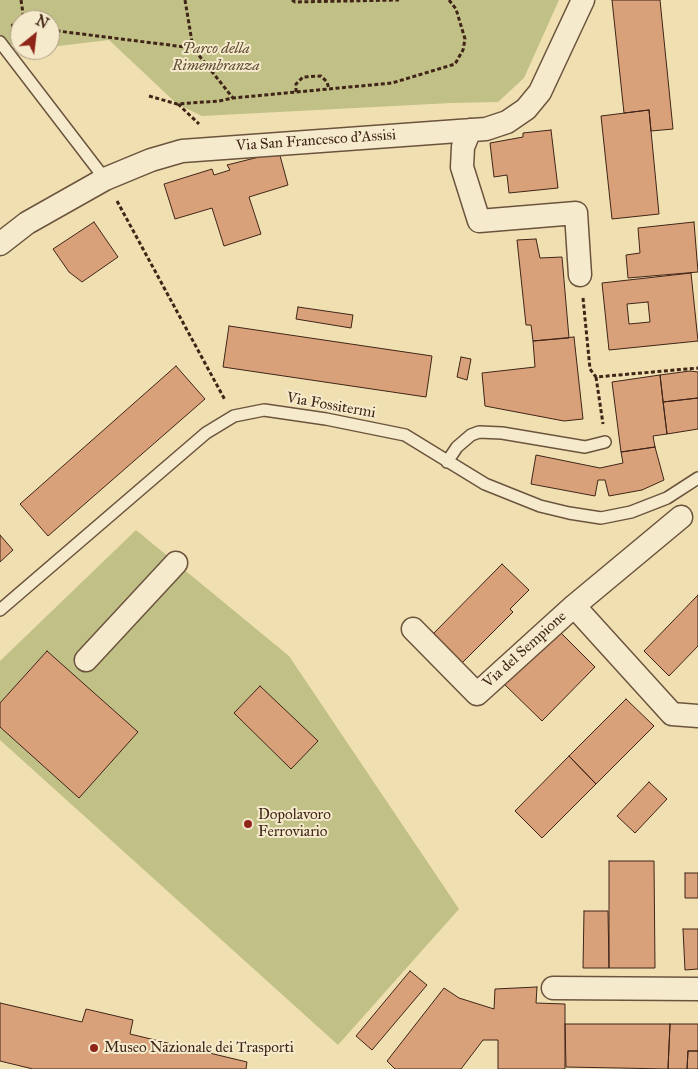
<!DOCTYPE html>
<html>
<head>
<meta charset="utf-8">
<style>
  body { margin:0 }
  #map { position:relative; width:698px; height:1069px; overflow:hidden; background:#f0e0b1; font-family:"IM FELL Great Primer",serif }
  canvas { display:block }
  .north { position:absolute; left:10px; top:10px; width:50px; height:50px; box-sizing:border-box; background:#f5ebcc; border:1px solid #ad9b84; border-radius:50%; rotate:29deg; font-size:14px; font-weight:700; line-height:20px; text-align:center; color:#402418 }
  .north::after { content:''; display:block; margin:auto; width:18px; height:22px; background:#8f2418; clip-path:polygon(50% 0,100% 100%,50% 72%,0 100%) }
</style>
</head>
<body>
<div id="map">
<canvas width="698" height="1069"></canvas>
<div class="north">N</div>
</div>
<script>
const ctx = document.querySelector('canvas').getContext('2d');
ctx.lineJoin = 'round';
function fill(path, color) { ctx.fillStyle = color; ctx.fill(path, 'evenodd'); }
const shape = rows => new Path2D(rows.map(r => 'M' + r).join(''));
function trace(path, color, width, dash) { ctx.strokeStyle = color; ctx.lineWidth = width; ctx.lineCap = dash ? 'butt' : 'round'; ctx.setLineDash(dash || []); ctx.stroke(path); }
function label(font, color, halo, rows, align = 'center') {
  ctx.font = font + ' "IM FELL Great Primer",serif'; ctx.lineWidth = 4; ctx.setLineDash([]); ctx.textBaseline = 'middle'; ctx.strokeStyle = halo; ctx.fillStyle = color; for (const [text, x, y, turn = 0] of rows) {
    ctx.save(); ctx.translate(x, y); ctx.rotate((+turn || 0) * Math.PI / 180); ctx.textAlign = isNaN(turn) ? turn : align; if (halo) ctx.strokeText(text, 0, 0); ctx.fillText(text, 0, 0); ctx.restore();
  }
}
fill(shape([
  [0,0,559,0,524,78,498,102,451,103,202,116,177,104,109,40,50,47,50,20,20,20,20,45,0,43],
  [136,530,289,656,459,909,338,1045,0,740,0,661]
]), '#c1c086');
const building = shape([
  [612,0,660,0,673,129,651,131,649,110,624,113,612,0],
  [649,110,659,214,612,219,601,116,649,110],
  [551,130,558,188,509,193,507,175,494,177,490,143,523,137,523,133,551,130],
  [279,152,288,185,249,197,261,234,224,246,212,208,175,219,164,184,212,169,214,175,230,170,227,165,279,152],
  [94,222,118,257,82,282,69,272,53,249,94,222],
  [694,222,698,272,628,278,626,255,640,253,638,228,694,222],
  [536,239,540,258,562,257,569,338,533,341,531,325,526,325,517,240,536,239],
  [691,273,698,341,609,350,602,283,691,273],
  [648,302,650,322,629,324,627,304,648,302],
  [298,307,353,315,351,328,296,319,298,307],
  [229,326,432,356,426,397,223,367,229,326],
  [574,337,583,419,564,421,485,406,482,373,535,367,533,341,574,337],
  [461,357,471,359,467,380,457,377,461,357],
  [176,366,205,399,48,536,20,504,176,366],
  [690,371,698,372,698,398,663,402,660,375,690,371],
  [660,375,667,434,653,436,655,447,621,452,612,382,660,375],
  [698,398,698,429,667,434,663,402,698,398],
  [655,447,664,480,642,490,609,496,605,480,598,480,595,496,531,484,536,455,600,468,623,463,621,452,655,447],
  [0,535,13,550,0,562,0,535],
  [502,564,529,590,510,609,513,612,461,664,432,635,502,564],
  [698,595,698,646,669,676,644,651,698,595],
  [557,629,595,667,542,721,503,683,557,629],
  [47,651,138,732,79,798,0,727,0,703,47,651],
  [260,686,318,741,291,769,234,713,260,686],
  [626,699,654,726,596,784,569,756,626,699],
  [569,756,596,784,542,838,515,811,569,756],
  [649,782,667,799,635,833,617,816,649,782],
  [609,861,654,861,655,968,609,968,609,861],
  [685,873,698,873,698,898,685,898,685,873],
  [584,911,608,911,609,968,583,968,584,911],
  [683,929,698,929,698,969,685,970,683,929],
  [410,971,427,985,372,1050,356,1036,410,971],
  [537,987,536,1003,565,1004,565,1069,498,1069,498,1040,483,1040,461,1069,395,1069,387,1061,444,988,459,998,494,1009,495,989,537,987],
  [0,1003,82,1022,86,1009,133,1020,130,1034,247,1062,246,1069,33,1069,0,1061,0,1003],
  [565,1024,670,1024,668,1069,566,1067,565,1024],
  [670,1024,698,1024,698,1051,688,1051,687,1069,668,1069,670,1024],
  [688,1051,698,1051,698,1069,687,1069,688,1051]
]);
fill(building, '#d9a17a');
trace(building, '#402418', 1);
const service = shape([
  [0,42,105,179],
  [447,462,457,447,471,435,479,432,502,433,585,447,605,442],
  [0,610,206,433,234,416,264,410,326,419,405,435,485,484,540,506,569,513,601,518,631,512,667,498,698,478]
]);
const minor = shape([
  [470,130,463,147,462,167,479,221,576,213,580,275],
  [0,244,27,223,105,179,151,160,182,151,486,129,507,122,526,109,540,92,583,0],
  [574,606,672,714,698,716],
  [413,629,477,694,574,606,681,517],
  [86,660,176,563],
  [553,988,698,989]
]);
trace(service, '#6c533e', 14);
trace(minor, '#6c533e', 25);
trace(shape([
  [21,0,24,20],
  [185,0,193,48,233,98],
  [292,0,295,2,399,0],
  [11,25,20,27],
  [50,30,193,48],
  [296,92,296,84,303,77,321,76,327,82,329,89],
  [149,96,177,104,219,101,233,98,392,83,455,64,463,50,465,39,456,9,449,0],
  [178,104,199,124],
  [117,201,225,400],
  [583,298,590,369,596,377,698,368],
  [596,377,603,424]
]), '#402418', 3, [4, 2.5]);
trace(service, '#f5ebcc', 11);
trace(minor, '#f5ebcc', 22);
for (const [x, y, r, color] of [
  [248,824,5,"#8f2418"],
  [94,1048,5,"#8f2418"]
]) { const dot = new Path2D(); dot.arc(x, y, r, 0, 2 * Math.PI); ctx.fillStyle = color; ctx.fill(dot); trace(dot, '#f5ebcc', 2); }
label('italic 15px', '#604b34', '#f5ebcc', [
  ["Parco della",216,49],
  ["Rimembranza",216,66]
]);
label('15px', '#402418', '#f5ebcc', [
  ["Via San Francesco d'Assisi",316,141,-4],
  ["Via Fossitermi",331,406,10],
  ["Via del Sempione",525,650,-42]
]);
label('15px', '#402418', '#f5ebcc', [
  ["Dopolavoro",258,815],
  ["Ferroviario",258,832],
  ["Museo Nazionale dei Trasporti",104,1048]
], 'left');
</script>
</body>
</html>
